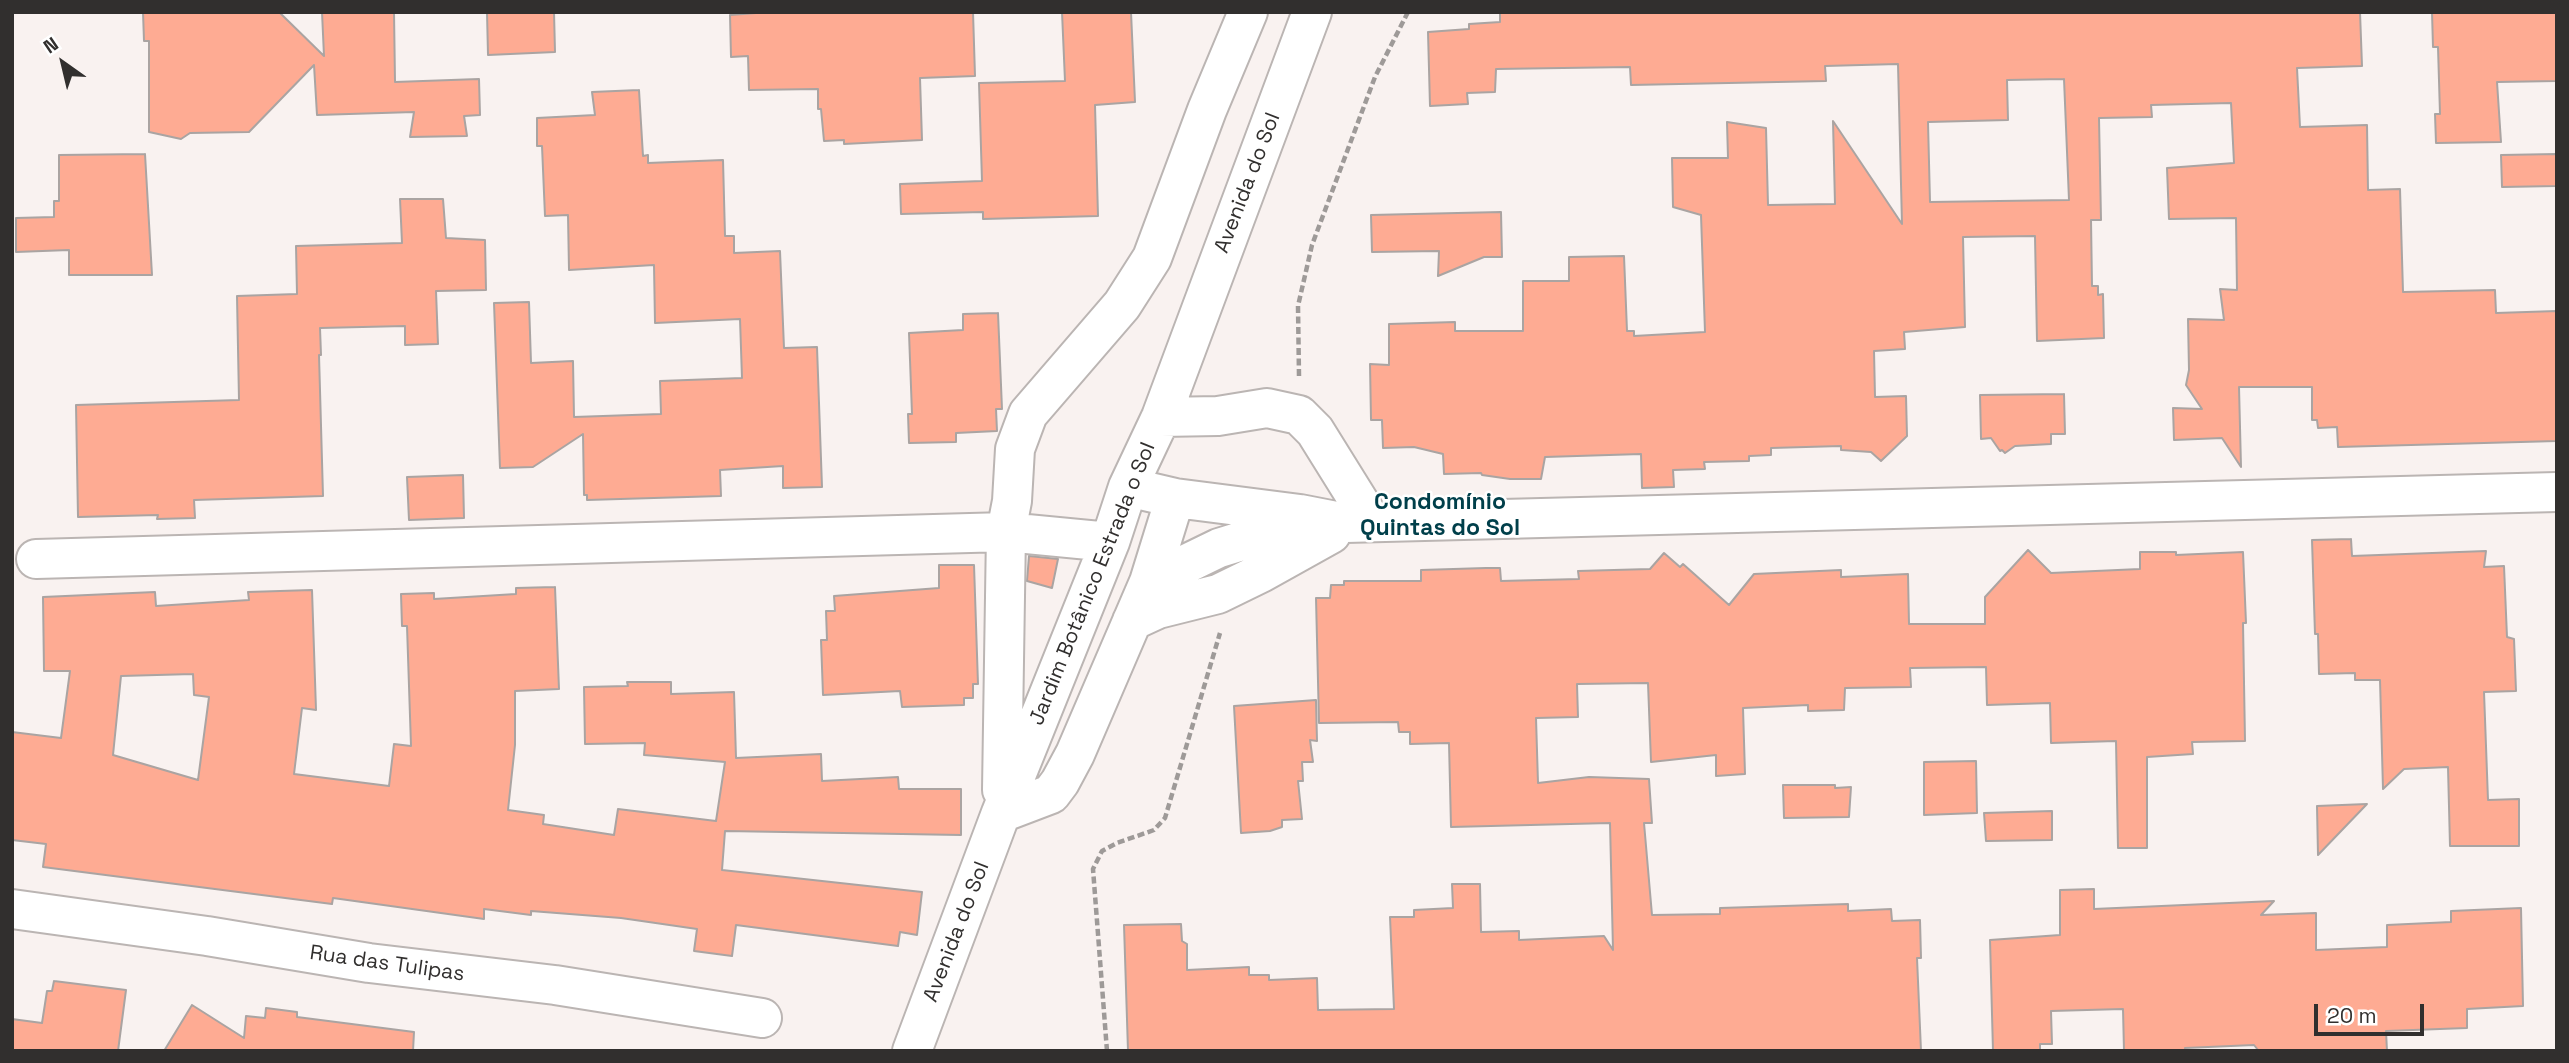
<!DOCTYPE html>
<html>
<head>
<meta charset="utf-8">
<style>
  body { margin:0 }
  #map { position:relative; width:2569px; height:1063px; overflow:hidden; background:#f9f2f0; font-family:"Space Grotesk",sans-serif }
  canvas { display:block }
  .frame { position:absolute; inset:0; border:14px solid #312f2e; pointer-events:none }
  .north { position:absolute; left:28px; top:28px; width:70px; height:70px; -webkit-text-stroke:5px #fff; paint-order:stroke; rotate:326deg; font-size:19px; font-weight:700; line-height:28px; text-align:center; color:#312f2e }
  .north::after { content:''; display:block; margin:auto; width:24px; height:32px; background:#312f2e; clip-path:polygon(50% 0,100% 100%,50% 72%,0 100%) }
  .scale { position:absolute; left:2314px; top:1004px; width:110px; height:32px; box-sizing:border-box; border:4px solid #312f2e; border-top:0; padding-left:9px; font-size:21px; line-height:24px; white-space:nowrap; color:#312f2e; -webkit-text-stroke:5px #fff; paint-order:stroke }
</style>
</head>
<body>
<div id="map">
<canvas width="2569" height="1063"></canvas>
<div class="frame"></div>
<div class="north">N</div>
<div class="scale">20 m</div>
</div>
<script>
const ctx = document.querySelector('canvas').getContext('2d');
ctx.lineJoin = 'round';
function fill(path, color) { ctx.fillStyle = color; ctx.fill(path, 'evenodd'); }
const shape = rows => new Path2D(rows.map(r => 'M' + r).join(''));
function trace(path, color, width, dash) { ctx.strokeStyle = color; ctx.lineWidth = width; ctx.lineCap = dash ? 'butt' : 'round'; ctx.setLineDash(dash || []); ctx.stroke(path); }
function label(font, color, halo, rows, align = 'center') {
  ctx.font = font + ' "Space Grotesk",sans-serif'; ctx.lineWidth = 5; ctx.setLineDash([]); ctx.textBaseline = 'middle'; ctx.strokeStyle = halo; ctx.fillStyle = color; for (const [text, x, y, turn = 0] of rows) {
    ctx.save(); ctx.translate(x, y); ctx.rotate((+turn || 0) * Math.PI / 180); ctx.textAlign = isNaN(turn) ? turn : align; if (halo) ctx.strokeText(text, 0, 0); ctx.fillText(text, 0, 0); ctx.restore();
  }
}
const building = shape([
  [143,12,279,12,324,56,322,12,394,12,395,82,479,79,480,115,464,116,467,136,410,137,414,112,317,115,314,65,249,132,190,133,181,139,149,132,149,41,144,41,143,12],
  [487,12,554,12,555,52,488,55,487,12],
  [769,12,973,12,975,76,920,78,922,140,844,144,844,140,824,141,821,109,818,109,818,89,749,90,748,56,731,57,730,15,769,12],
  [1062,12,1131,12,1135,102,1095,105,1098,216,983,219,983,212,901,214,900,184,982,181,979,83,1065,81,1062,12],
  [1500,12,2360,12,2362,66,2297,68,2300,127,2367,125,2368,190,2400,189,2403,292,2495,290,2496,313,2557,311,2557,441,2338,447,2337,427,2318,428,2317,420,2312,420,2312,387,2239,387,2241,467,2222,438,2174,440,2173,408,2202,409,2186,385,2189,370,2188,319,2224,320,2220,289,2237,290,2236,218,2169,219,2167,168,2234,163,2231,103,2151,105,2152,117,2099,118,2101,220,2091,220,2092,286,2098,286,2098,295,2103,294,2104,338,2037,341,2035,236,1963,237,1965,327,1904,332,1905,349,1874,351,1875,397,1906,396,1907,436,1881,461,1871,452,1841,450,1841,446,1771,448,1771,455,1749,456,1749,461,1704,462,1705,469,1673,470,1674,487,1642,488,1641,454,1545,457,1541,479,1510,479,1482,475,1481,473,1444,474,1443,454,1414,447,1383,448,1382,420,1371,420,1370,364,1389,365,1389,324,1455,322,1455,331,1523,331,1523,281,1569,281,1569,257,1624,256,1627,331,1634,331,1634,336,1705,332,1701,215,1673,207,1672,158,1728,158,1727,122,1766,128,1768,205,1835,204,1833,121,1902,224,1898,64,1825,66,1826,81,1631,85,1630,67,1496,69,1495,92,1467,93,1468,104,1430,106,1428,32,1469,29,1469,24,1500,22,1500,12],
  [2064,79,2069,200,1930,202,1928,122,2008,120,2007,80,2064,79],
  [2432,12,2557,12,2557,81,2497,82,2501,142,2436,143,2435,114,2440,114,2438,47,2433,47,2432,12],
  [639,90,643,156,648,155,648,163,723,160,725,236,734,236,734,253,780,251,784,348,817,347,822,487,783,488,783,466,720,470,721,496,587,500,587,495,584,495,583,434,533,467,500,468,494,303,529,302,531,363,573,361,574,417,661,414,660,381,742,378,740,319,655,323,654,265,569,270,568,215,545,216,542,146,537,146,537,118,595,115,592,92,639,90],
  [145,154,152,275,69,275,69,250,16,252,16,218,54,217,54,201,59,201,59,155,145,154],
  [2557,154,2557,186,2502,187,2501,155,2557,154],
  [400,199,443,199,446,238,485,240,486,290,436,291,438,344,405,345,405,326,320,328,321,355,319,355,323,496,194,500,195,518,157,519,158,515,78,517,76,405,239,400,237,296,297,294,296,246,402,243,400,199],
  [1501,212,1502,257,1484,257,1438,276,1439,251,1372,252,1371,215,1501,212],
  [998,313,1002,409,996,409,997,431,956,433,956,442,909,443,908,414,912,414,909,333,963,330,963,314,998,313],
  [2064,394,2065,434,2051,434,2051,444,2015,446,2005,453,2002,450,2000,451,1991,438,1981,439,1980,395,2064,394],
  [463,475,464,518,409,520,407,477,463,475],
  [2351,539,2352,556,2486,551,2484,567,2504,566,2507,637,2514,639,2516,691,2484,692,2488,800,2519,799,2519,846,2450,846,2448,767,2404,769,2383,789,2380,680,2355,680,2355,673,2319,674,2318,634,2315,634,2312,540,2351,539],
  [2028,550,2051,573,2140,569,2140,552,2176,552,2176,555,2243,552,2246,623,2243,623,2245,741,2192,742,2193,754,2147,757,2147,848,2118,848,2116,741,2051,743,2050,703,1987,705,1986,667,1910,668,1911,687,1845,688,1844,710,1808,711,1808,705,1743,708,1745,774,1716,776,1716,755,1651,762,1648,683,1577,684,1578,717,1536,718,1538,783,1589,777,1649,779,1652,823,1644,823,1652,915,1720,914,1720,908,1848,904,1848,911,1891,909,1892,921,1920,920,1921,958,1917,958,1921,1051,1128,1051,1124,925,1181,924,1182,941,1187,944,1187,970,1249,967,1249,975,1269,975,1269,980,1317,978,1318,1010,1394,1009,1390,917,1414,917,1414,910,1453,908,1452,884,1480,884,1481,932,1519,931,1519,940,1604,936,1613,950,1610,823,1451,827,1449,743,1410,744,1410,732,1399,732,1398,722,1319,723,1316,598,1330,598,1331,585,1344,585,1344,581,1421,581,1421,570,1486,568,1500,568,1501,581,1579,579,1578,571,1650,569,1664,553,1680,567,1683,564,1729,605,1754,574,1841,570,1841,577,1908,574,1909,624,1985,624,1985,597,2028,550],
  [1029,556,1058,559,1052,588,1027,581,1029,556],
  [939,565,974,565,978,684,973,684,973,698,964,698,964,705,902,707,900,691,823,695,821,640,827,640,826,611,835,611,834,596,939,588,939,565],
  [555,587,559,689,515,691,515,745,508,810,544,815,543,824,614,835,618,809,716,821,725,762,644,755,645,743,585,744,584,687,628,686,627,682,671,682,671,694,734,692,736,758,821,754,822,781,898,777,899,789,961,789,961,835,725,831,722,870,922,892,917,935,900,932,898,946,736,925,732,956,694,951,697,929,621,918,531,911,531,915,484,909,484,919,333,898,332,904,43,867,46,844,12,840,12,732,61,738,70,671,44,671,43,597,155,592,156,606,249,600,248,592,312,590,316,710,302,708,294,774,389,786,394,744,411,746,407,626,402,626,401,594,434,593,434,599,516,594,516,588,555,587],
  [193,674,194,695,209,697,198,780,113,755,121,676,193,674],
  [1316,700,1317,741,1310,740,1313,762,1302,762,1303,781,1298,781,1302,819,1282,820,1282,827,1270,831,1241,833,1234,706,1316,700],
  [1976,761,1977,813,1924,815,1924,762,1976,761],
  [1783,785,1835,785,1835,788,1851,787,1849,817,1784,818,1783,785],
  [2367,804,2318,855,2317,806,2367,804],
  [2052,811,2052,840,1986,841,1984,813,2052,811],
  [2094,889,2094,909,2274,901,2261,915,2316,913,2316,950,2387,947,2387,925,2451,922,2451,911,2521,908,2523,1006,2467,1009,2467,1028,2386,1031,2387,1051,2258,1050,2254,1045,2185,1048,2185,1051,2124,1051,2123,1009,2051,1011,2052,1044,2040,1044,2040,1051,1993,1051,1990,940,2060,935,2060,890,2094,889],
  [54,981,126,990,118,1051,12,1051,12,1019,42,1023,47,991,52,991,54,981],
  [192,1005,244,1038,246,1016,265,1018,266,1008,297,1012,297,1017,414,1032,413,1051,164,1051,192,1005]
]);
fill(building, '#feab93');
trace(building, '#aaa4a2', 2);
const minor = shape([
  [1161,417,1218,416,1267,408,1299,415,1315,431,1371,521],
  [1128,487,1175,498,1300,514,1346,523,2557,492],
  [36,559,1006,532,1110,542],
  [1149,582,1175,498],
  [1132,621,1158,609,1218,594,1261,573,1331,534],
  [1002,790,1006,532,1012,501,1015,449,1028,414,1122,305,1152,258,1207,110,1248,12],
  [1001,813,1051,794,1060,782,1075,754,1149,582,1219,548,1248,539,1315,529],
  [12,909,207,936,369,963,555,985,762,1018],
  [912,1051,1001,813,1110,542,1128,487,1161,417,1312,12]
]);
trace(minor, '#bbb5b3', 42);
trace(shape([
  [1299,376,1298,306,1312,245,1375,77,1408,12],
  [1107,1051,1093,869,1102,851,1117,843,1154,830,1165,818,1220,633]
]), '#9e9a98', 4.5, [7, 3.5]);
trace(minor, '#fff', 38);
label('21px', '#312f2e', '#fff', [
  ["Avenida do Sol",1248,183,-69],
  ["Jardim Botânico Estrada o Sol",1093,584,-68],
  ["Avenida do Sol",957,932,-69],
  ["Rua das Tulipas",387,964,8]
]);
label('bold 23px', '#003f4a', '#fff', [
  ["Condomínio",1440,503],
  ["Quintas do Sol",1440,529]
]);
</script>
</body>
</html>
